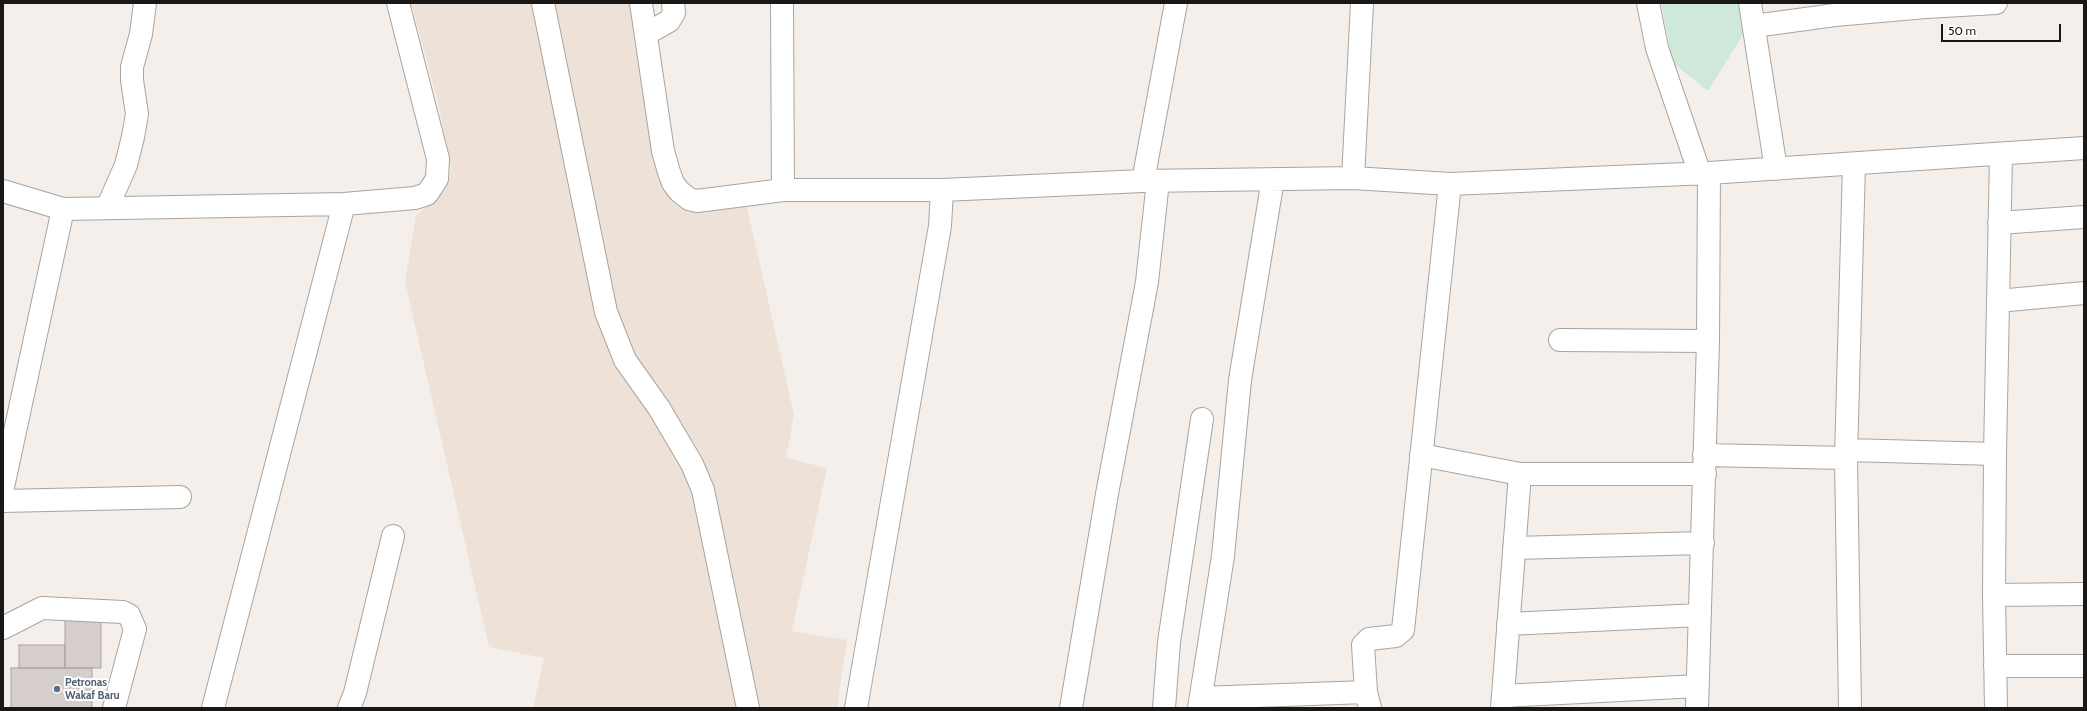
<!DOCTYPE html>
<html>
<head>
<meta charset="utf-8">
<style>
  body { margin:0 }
  #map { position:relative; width:2087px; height:711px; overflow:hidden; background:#f4efea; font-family:Cabin,sans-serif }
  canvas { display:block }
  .frame { position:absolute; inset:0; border:4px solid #1a1817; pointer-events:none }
  .scale { position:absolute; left:1941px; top:24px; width:120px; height:18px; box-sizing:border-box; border:2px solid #1a1817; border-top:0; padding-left:5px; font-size:12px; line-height:14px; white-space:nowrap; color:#1a1817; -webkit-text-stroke:3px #fff; paint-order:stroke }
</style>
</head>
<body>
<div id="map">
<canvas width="2087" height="711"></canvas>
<div class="frame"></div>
<div class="scale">50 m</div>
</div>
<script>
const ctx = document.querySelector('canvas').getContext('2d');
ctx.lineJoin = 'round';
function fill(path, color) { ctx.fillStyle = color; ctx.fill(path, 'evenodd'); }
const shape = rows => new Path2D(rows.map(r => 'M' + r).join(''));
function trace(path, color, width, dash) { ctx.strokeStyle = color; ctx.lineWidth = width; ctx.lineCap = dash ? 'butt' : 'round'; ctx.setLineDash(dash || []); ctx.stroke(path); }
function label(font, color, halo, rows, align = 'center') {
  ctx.font = font + ' Cabin,sans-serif'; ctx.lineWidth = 4; ctx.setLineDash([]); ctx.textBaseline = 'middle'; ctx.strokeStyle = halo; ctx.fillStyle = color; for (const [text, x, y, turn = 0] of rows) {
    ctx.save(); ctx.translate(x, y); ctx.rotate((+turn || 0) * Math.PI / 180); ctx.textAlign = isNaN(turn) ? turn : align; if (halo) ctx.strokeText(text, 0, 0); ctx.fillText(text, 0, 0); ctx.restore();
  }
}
fill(shape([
  [411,3,633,3,658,172,695,205,747,207,794,415,786,458,827,468,792,631,847,640,837,708,533,708,544,658,489,647,405,282,416,216,446,189,449,182,451,167,438,102]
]), '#eee2d8');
fill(shape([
  [1661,3,1740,3,1744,33,1708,91,1673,63]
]), '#cee8d9');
const building = shape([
  [65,619,101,619,101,668,65,668,65,619],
  [19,645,65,645,65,668,19,668,19,645],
  [11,668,92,668,92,708,11,708,11,668]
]);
fill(building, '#d5cecb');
trace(building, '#a9a29f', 1);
const minor = shape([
  [543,3,606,312,625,360,659,408,692,464,703,490,748,708],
  [641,3,663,151,669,172,673,183,679,191,689,199,697,201,783,190,942,190,1143,181,1353,178,1450,184,1709,173,2084,148],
  [782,3,783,190],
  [1648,3,1657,48,1700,174],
  [1750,3,1776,169],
  [1754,26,1835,15,1926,7,1996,3],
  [646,34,669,21,674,13,673,3],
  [1353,178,1362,3],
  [1143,181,1176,3],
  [3,191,63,209,344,204],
  [107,208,126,165,133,137,137,114,132,80,132,67,141,34,145,3],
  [1999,223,2084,217],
  [1998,301,2084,293],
  [1560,340,1708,341],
  [1847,450,1995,454],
  [1421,455,1520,474,1705,474],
  [1704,455,1846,458],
  [3,487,63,209],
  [3,501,180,497],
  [1514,548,1703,543],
  [1994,595,2084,594],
  [1508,624,1700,615],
  [3,628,42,608,123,612,129,615,135,629,114,708],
  [1995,666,2084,666],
  [1503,696,1698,686],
  [1201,698,1366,692],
  [213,708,344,204,415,198,427,194,437,179,438,159,398,3],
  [349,708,355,693,393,536],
  [856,708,940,226,942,190],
  [1071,708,1107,494,1147,282,1158,181],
  [1164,708,1169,642,1202,419],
  [1199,708,1223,556,1240,380,1273,179],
  [1370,708,1366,692,1363,645,1369,639,1396,636,1403,630,1450,184],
  [1502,708,1520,474],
  [1697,708,1708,341,1709,173],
  [1850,708,1846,458,1854,165],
  [1996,708,1994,595,1995,454,2001,154]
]);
trace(minor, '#a9a49f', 24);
trace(minor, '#fff', 22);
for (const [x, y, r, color] of [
  [57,689,4,"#5c6f8a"]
]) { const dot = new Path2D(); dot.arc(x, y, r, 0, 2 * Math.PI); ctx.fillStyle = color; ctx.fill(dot); trace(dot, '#fff', 1.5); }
label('bold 11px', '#4e5e75', '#fff', [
  ["Petronas",65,683],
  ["Wakaf Baru",65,696]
], 'left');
</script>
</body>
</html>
